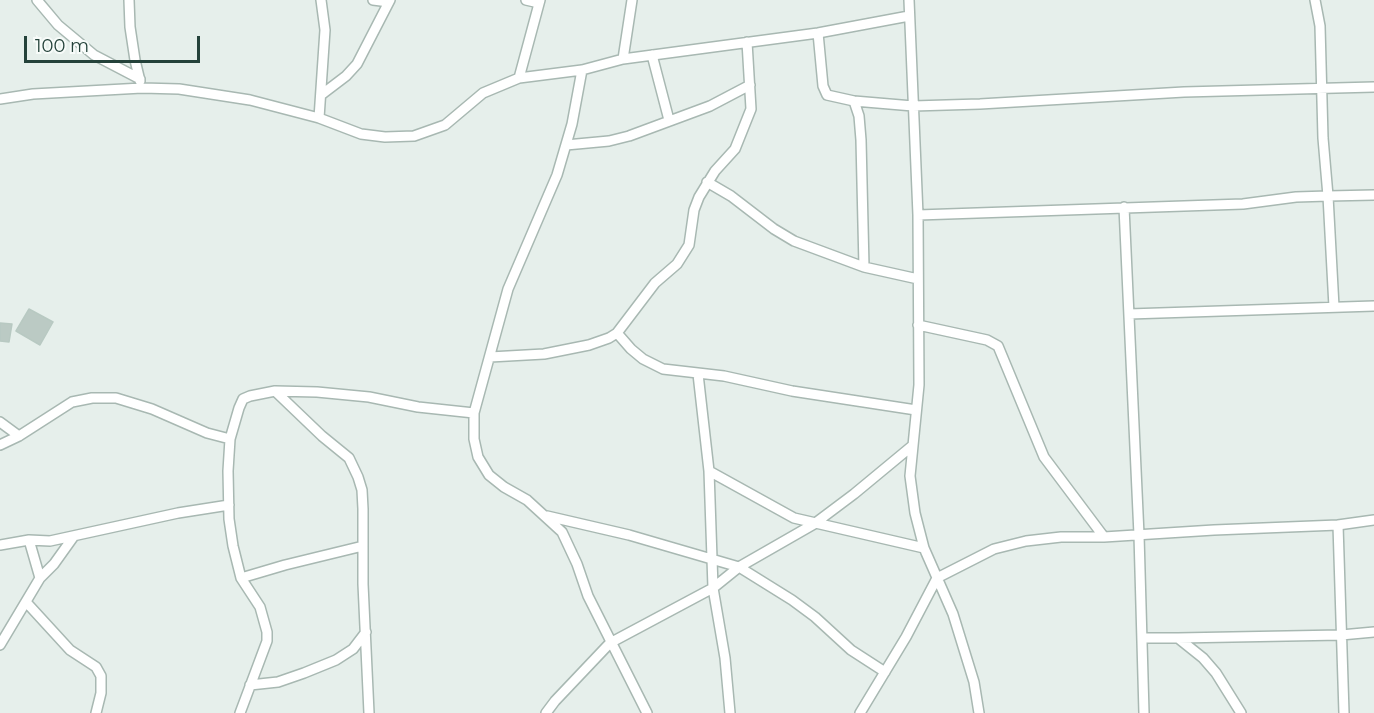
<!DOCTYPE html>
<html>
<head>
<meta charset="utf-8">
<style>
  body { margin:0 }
  #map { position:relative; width:1374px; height:713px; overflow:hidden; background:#e6efeb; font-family:Montserrat,sans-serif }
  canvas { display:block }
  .scale { position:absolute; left:24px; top:36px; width:176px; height:27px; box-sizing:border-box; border:3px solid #24423a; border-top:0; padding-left:8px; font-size:18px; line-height:21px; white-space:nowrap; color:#24423a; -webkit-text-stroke:4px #f7fbf9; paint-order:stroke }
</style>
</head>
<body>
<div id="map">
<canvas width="1374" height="713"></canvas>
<div class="scale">100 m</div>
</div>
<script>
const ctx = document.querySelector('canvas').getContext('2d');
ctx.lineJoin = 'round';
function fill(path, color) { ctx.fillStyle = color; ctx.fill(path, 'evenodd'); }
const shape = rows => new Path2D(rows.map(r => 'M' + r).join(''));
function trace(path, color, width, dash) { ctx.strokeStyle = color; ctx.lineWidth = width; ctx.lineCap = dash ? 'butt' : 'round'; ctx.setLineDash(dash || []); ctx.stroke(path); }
const building = shape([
  [29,309,53,322,40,345,16,331,29,309],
  [0,323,12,324,9,342,0,341,0,323]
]);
fill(building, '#bbcac4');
trace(building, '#b8c9c2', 1.5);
const minor = shape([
  [37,0,58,25,94,55,140,79],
  [129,0,130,27,135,60,140,81],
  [373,0,389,2],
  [526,0,539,3],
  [909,0,918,215,919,385,910,476,915,513,924,548,953,614,974,682,979,713],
  [818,33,823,86,827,95,854,101,913,106,980,104,1184,92,1374,87],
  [652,55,669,120],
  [623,59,632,0],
  [582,70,572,124,557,175,508,289,474,413,474,439,478,457,489,475,504,487,527,500,562,532,577,564,588,596,647,713],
  [519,78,540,0],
  [321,95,346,76,357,64,390,0],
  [0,99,33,94,142,88,179,89,250,100,319,118,361,134,385,137,414,136,445,125,483,93,519,78,582,70,623,59,818,33,909,16],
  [854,101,859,116,861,140,864,267],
  [319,118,325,30,321,0],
  [566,145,609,141,629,136,710,106,750,85],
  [707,182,731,196,774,229,794,241,864,267,918,279],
  [1124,207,1139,535,1144,713],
  [918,215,1243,204,1296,197,1328,196,1323,138,1320,26,1315,0],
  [1334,307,1328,196,1374,195],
  [1129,314,1374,306],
  [918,325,987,340,998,346,1044,457,1104,537],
  [617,333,631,349,643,359,663,369,724,376,792,391,916,410],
  [490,357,544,354,589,345,609,338,617,333,655,283,677,264,689,245,694,210,699,197,715,171,735,149,751,109,747,42],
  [698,374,709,471,713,588,725,658,730,713],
  [275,391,322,436,349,458,358,477,362,490,363,509,363,584,369,713],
  [0,422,19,436],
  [0,445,19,436,72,402,92,398,116,398,152,409,207,433,230,439],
  [709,471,794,518,924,548],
  [547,516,629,535,739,567,792,600,815,617,851,650,885,672],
  [1338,525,1374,520],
  [29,540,40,578],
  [0,545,29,540,50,541,178,513,229,505],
  [241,578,285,565,363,546],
  [26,602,70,650,96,667,101,676,101,693,96,713],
  [1142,638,1178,638,1203,658,1216,673,1241,713],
  [1178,638,1341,635,1374,632],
  [0,645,40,578,54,564,74,536],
  [250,685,278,682,304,673,336,660,353,649,366,632],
  [240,713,267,641,267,632,260,607,241,578,233,546,229,519,228,471,230,439,239,408,243,399,250,396,275,391,317,392,369,397,418,407,474,413],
  [546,713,555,701,610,643,713,588,739,567,814,524,854,494,912,446],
  [860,713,906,637,937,578,994,549,1026,541,1061,537,1104,537,1214,530,1338,525,1344,713]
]);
trace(minor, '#a8b8b2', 12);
trace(minor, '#fff', 9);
</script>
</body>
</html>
